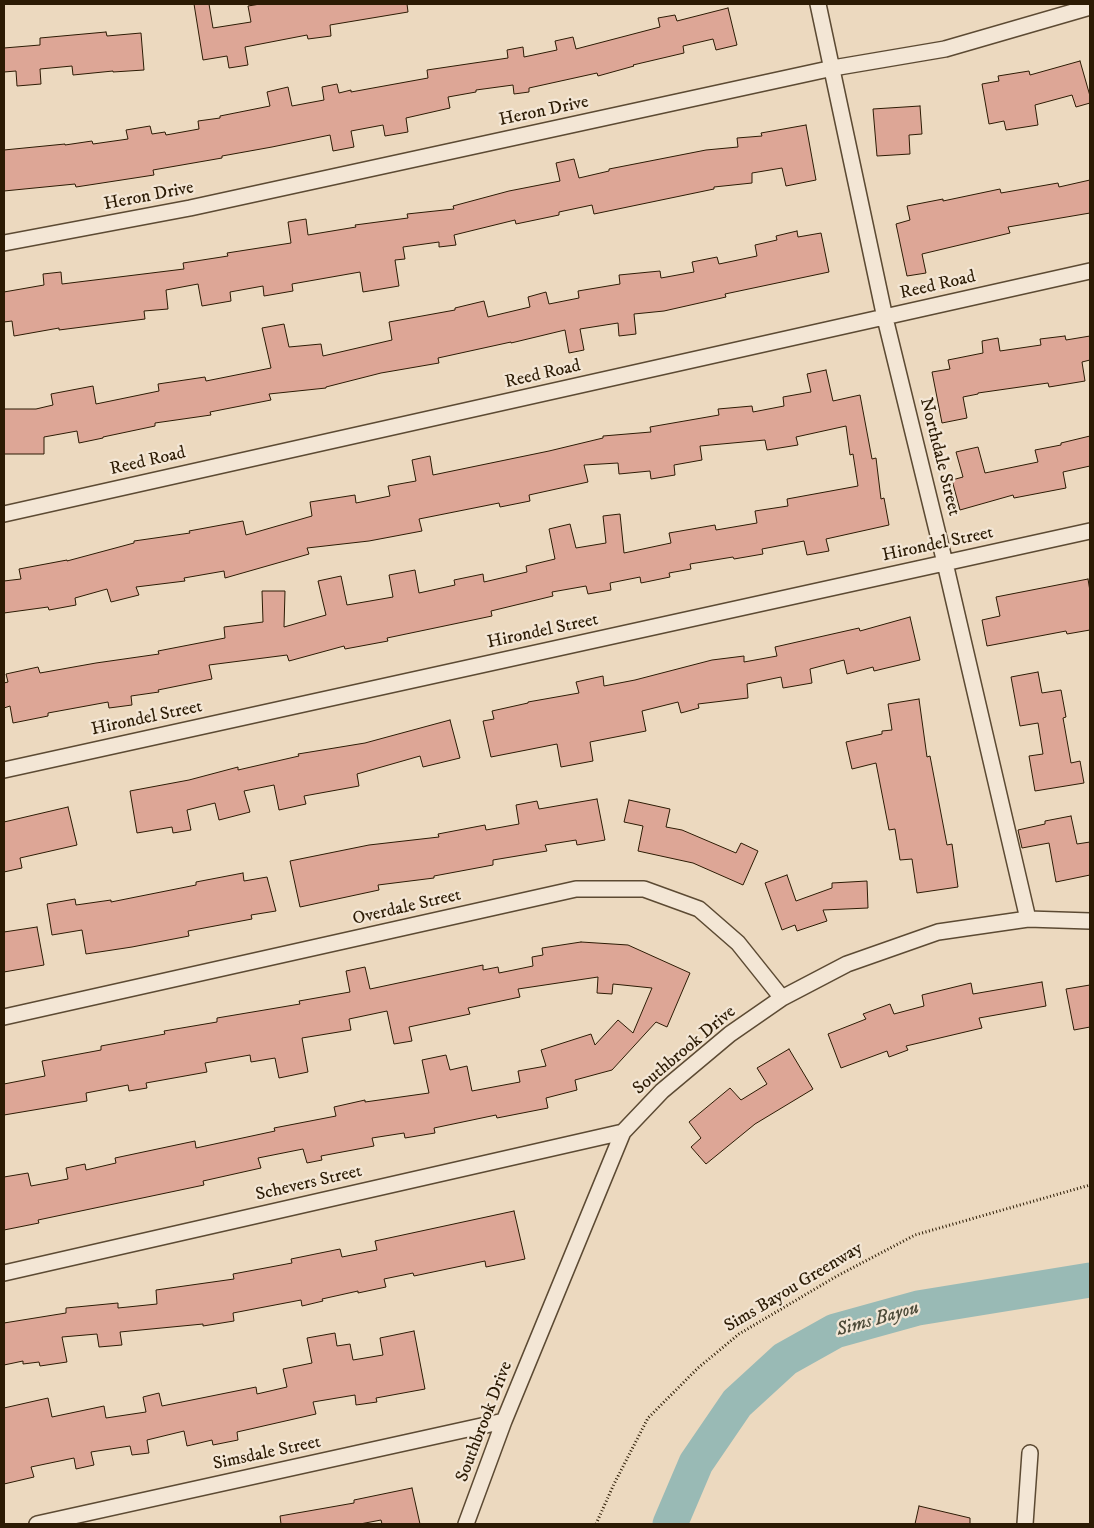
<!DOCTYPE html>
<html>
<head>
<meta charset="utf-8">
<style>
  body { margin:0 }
  #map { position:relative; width:1094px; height:1528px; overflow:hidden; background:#ecd9bf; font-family:"IM FELL DW Pica",serif }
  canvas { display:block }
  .frame { position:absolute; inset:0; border:5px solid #2c1b04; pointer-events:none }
</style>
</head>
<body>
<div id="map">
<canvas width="1094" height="1528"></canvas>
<div class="frame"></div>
</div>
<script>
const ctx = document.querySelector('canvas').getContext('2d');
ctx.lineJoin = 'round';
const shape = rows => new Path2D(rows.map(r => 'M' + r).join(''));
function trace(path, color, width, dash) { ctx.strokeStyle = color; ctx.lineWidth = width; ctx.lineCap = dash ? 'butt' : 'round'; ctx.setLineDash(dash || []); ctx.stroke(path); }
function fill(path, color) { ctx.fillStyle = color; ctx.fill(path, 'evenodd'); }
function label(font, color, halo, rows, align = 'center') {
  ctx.font = font + ' "IM FELL DW Pica",serif'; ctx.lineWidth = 4.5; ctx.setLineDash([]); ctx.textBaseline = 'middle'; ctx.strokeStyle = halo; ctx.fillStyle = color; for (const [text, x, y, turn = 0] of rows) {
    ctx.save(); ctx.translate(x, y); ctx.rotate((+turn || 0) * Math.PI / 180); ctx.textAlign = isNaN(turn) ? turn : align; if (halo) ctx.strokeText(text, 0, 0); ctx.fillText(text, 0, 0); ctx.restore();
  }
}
trace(shape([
  [670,1524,696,1463,737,1403,785,1359,835,1331,918,1308,1090,1280]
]), '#99bab5', 35);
const building = shape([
  [194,4,209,4,213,28,251,22,248,6,260,4,407,4,408,12,330,25,331,36,308,39,307,35,245,47,248,65,229,68,227,56,203,60,194,4],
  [728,8,737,45,716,50,713,39,683,46,684,53,633,65,634,66,598,76,597,73,529,88,529,92,514,94,513,85,476,90,476,92,448,97,450,108,406,118,408,132,385,136,383,125,351,131,354,147,333,151,330,135,272,147,222,156,222,158,153,170,154,175,76,187,75,184,4,191,4,150,65,144,65,145,92,141,93,144,128,139,126,130,150,126,152,134,165,132,166,135,199,129,198,121,220,118,220,116,270,106,267,92,288,87,292,106,324,100,322,87,337,84,339,93,351,90,351,92,428,78,427,70,508,58,507,50,523,47,524,57,557,50,555,41,573,37,576,49,660,27,658,18,675,15,677,21,728,8],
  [106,32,107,36,141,33,144,70,113,72,113,71,73,75,72,66,40,69,41,84,17,86,16,71,4,72,4,48,40,45,40,38,106,32],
  [1080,61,1090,96,1090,103,1076,107,1072,95,1035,105,1038,125,1006,130,1004,121,989,124,982,84,999,81,998,76,1029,71,1030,75,1080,61],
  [920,106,922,134,909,135,910,154,877,156,873,109,920,106],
  [806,125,816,180,786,186,782,168,752,173,752,183,714,187,714,189,594,214,592,205,559,212,559,215,516,224,515,220,454,235,456,245,439,247,439,242,403,247,405,259,395,260,399,286,363,292,360,272,292,284,293,291,264,296,263,286,230,292,231,301,202,306,198,284,166,290,168,309,144,311,145,319,59,330,59,328,14,336,12,321,4,322,4,292,44,285,43,274,61,272,62,284,184,269,183,263,228,256,227,253,291,243,288,222,306,219,308,235,356,227,355,225,408,218,407,214,454,209,453,206,509,191,560,181,556,163,574,159,579,178,609,171,609,169,655,160,706,150,738,147,737,138,762,136,761,133,806,125],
  [1090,180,1090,213,1008,227,1010,233,922,254,926,273,907,276,896,224,910,220,907,206,943,199,943,201,1000,189,1001,193,1058,183,1059,187,1090,180],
  [797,231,798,237,821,233,829,272,725,294,726,297,664,311,634,314,636,334,619,336,618,323,580,329,584,350,569,353,565,330,511,343,511,342,438,358,439,363,381,373,326,387,326,388,269,394,271,400,210,412,211,415,155,423,155,426,103,437,103,438,79,443,77,431,44,437,44,454,4,454,4,409,36,409,53,405,51,394,93,386,96,404,159,391,158,384,205,377,206,381,271,368,262,328,284,324,289,347,321,344,323,356,392,340,389,322,455,310,455,308,484,301,488,317,530,307,528,297,546,292,549,304,579,298,578,291,620,284,619,275,660,271,661,278,694,272,692,262,717,257,719,264,757,256,755,245,777,240,776,236,797,231],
  [1065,336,1066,340,1090,336,1090,360,1082,362,1085,381,1049,387,1048,383,978,393,978,394,963,397,967,418,942,423,932,372,950,369,948,360,983,353,982,341,998,338,1000,351,1041,345,1040,339,1065,336],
  [826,370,833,401,860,395,872,459,876,458,881,499,884,498,889,525,826,539,829,551,807,555,804,541,762,549,763,554,734,559,733,557,690,564,691,569,669,573,670,577,641,583,640,577,610,583,611,590,588,594,586,586,552,592,553,596,491,611,492,616,387,638,388,641,345,649,344,646,289,661,287,655,209,665,212,679,158,690,159,692,131,696,132,705,109,708,108,702,48,713,48,716,13,723,10,706,4,708,4,683,8,682,6,674,38,667,40,673,96,663,159,654,158,651,225,638,224,627,263,622,262,591,285,591,284,627,326,615,318,581,341,576,347,605,393,597,389,575,415,570,419,593,455,585,454,580,483,574,484,582,527,572,526,566,555,559,549,529,570,524,576,548,606,543,603,516,620,514,624,553,671,543,669,533,715,525,716,530,757,523,755,511,788,506,787,499,858,486,853,454,850,455,846,426,796,437,798,445,767,450,765,440,700,446,702,460,674,465,675,475,651,479,650,471,619,474,618,463,584,465,588,482,529,495,530,501,500,507,499,503,419,519,422,531,369,541,307,548,309,554,225,578,224,571,184,578,185,581,136,587,139,595,111,602,107,589,75,598,76,605,49,610,48,607,4,613,4,581,21,579,19,569,67,560,67,561,134,543,134,541,190,533,189,531,243,521,246,535,312,516,310,502,355,495,356,503,390,496,388,486,416,481,412,460,430,456,433,475,549,451,603,438,603,436,651,432,650,427,719,415,718,409,752,406,753,412,784,406,783,397,811,392,807,374,826,370],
  [1090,436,1090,466,1063,472,1066,488,1014,498,1013,495,960,510,952,480,963,477,956,452,978,447,985,473,1038,462,1035,450,1061,445,1061,443,1090,436],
  [1088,579,1090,591,1090,630,1067,634,1066,631,987,646,982,620,1000,616,996,597,1088,579],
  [910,617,920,660,874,671,873,667,847,674,844,660,810,669,812,683,783,688,781,677,747,684,748,698,698,704,699,708,681,713,678,702,642,711,646,731,590,742,593,761,561,767,557,744,491,757,483,721,494,719,492,711,528,703,528,702,579,693,576,682,603,676,604,686,635,680,712,660,744,656,744,662,777,656,775,647,859,628,860,631,910,617],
  [1038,672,1042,693,1061,690,1066,717,1063,718,1071,763,1080,761,1084,783,1035,791,1029,756,1043,754,1038,723,1020,726,1011,677,1038,672],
  [919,699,927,757,930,756,947,845,952,844,958,887,917,893,912,859,900,860,895,829,889,830,876,763,852,769,846,742,882,734,882,731,892,730,888,704,919,699],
  [450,720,460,758,423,767,420,756,357,774,359,786,304,796,306,804,279,810,274,785,244,791,250,812,219,820,215,803,187,810,191,830,173,833,172,827,137,833,130,791,189,780,238,767,238,770,299,756,298,754,365,743,450,720],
  [597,799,605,840,577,845,576,840,545,845,547,851,493,860,493,865,434,876,434,878,378,885,379,890,300,907,290,861,369,845,439,837,438,834,485,825,486,830,519,824,516,805,537,801,539,809,597,799],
  [629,800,670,809,666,827,682,830,736,853,741,843,758,851,743,885,693,863,638,851,643,826,624,822,629,800],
  [68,807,77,845,20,858,22,868,4,872,4,822,68,807],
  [1071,816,1077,844,1090,842,1090,875,1056,882,1049,843,1022,848,1018,830,1045,824,1045,821,1071,816],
  [243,873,244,881,267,877,276,911,251,915,252,919,188,931,189,936,132,947,86,954,82,930,52,935,47,904,75,899,76,905,111,900,111,902,196,885,196,882,243,873],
  [787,875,796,901,832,888,832,883,867,881,868,908,823,910,827,921,797,931,795,925,782,930,765,883,787,875],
  [37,927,44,965,4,972,4,932,37,927],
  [581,942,628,945,690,973,667,1027,656,1022,612,1070,575,1080,577,1090,546,1098,548,1108,497,1118,496,1115,434,1128,435,1133,405,1138,404,1133,372,1138,374,1146,321,1156,322,1160,307,1163,303,1149,258,1158,261,1168,203,1181,204,1185,38,1220,39,1223,4,1230,4,1177,28,1173,31,1186,68,1179,66,1168,85,1164,86,1170,116,1163,115,1158,195,1141,196,1148,275,1131,274,1128,336,1116,334,1107,365,1100,365,1102,429,1093,422,1060,446,1055,450,1070,467,1066,472,1091,520,1082,518,1071,546,1066,541,1050,591,1034,595,1045,618,1020,633,1033,652,988,613,984,612,994,597,993,598,977,518,989,520,997,468,1008,470,1014,409,1027,412,1041,394,1044,387,1011,349,1019,351,1030,302,1038,308,1072,279,1078,275,1058,251,1062,250,1055,205,1063,207,1072,146,1083,147,1088,129,1091,128,1085,86,1093,87,1101,4,1115,4,1084,45,1076,42,1061,101,1050,101,1046,165,1034,164,1031,217,1022,217,1018,300,1004,299,1001,350,992,346,971,365,967,370,989,483,965,483,970,498,967,499,973,533,966,532,957,543,955,542,948,581,942],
  [1042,982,1046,1006,979,1018,982,1028,906,1046,908,1050,889,1057,887,1051,841,1068,828,1034,866,1019,863,1014,890,1004,894,1014,924,1006,922,995,971,983,973,994,1042,982],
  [1090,985,1090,1027,1074,1030,1066,989,1090,985],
  [789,1049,813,1089,755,1124,706,1164,691,1147,701,1138,689,1122,730,1088,741,1100,767,1084,757,1068,789,1049],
  [514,1211,525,1259,486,1267,485,1261,414,1276,413,1273,384,1279,386,1287,358,1293,358,1291,322,1299,323,1301,302,1306,301,1300,233,1313,234,1321,203,1326,203,1324,120,1332,122,1345,99,1347,97,1334,62,1337,67,1362,40,1366,39,1362,23,1364,23,1361,4,1365,4,1323,66,1313,66,1308,118,1303,118,1308,157,1304,156,1290,234,1279,233,1274,292,1263,291,1259,340,1249,342,1257,377,1250,375,1241,514,1211],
  [414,1331,425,1389,376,1398,377,1402,356,1405,355,1395,313,1402,316,1414,237,1432,238,1440,213,1445,212,1440,187,1446,184,1431,147,1440,149,1453,132,1455,130,1446,91,1452,94,1465,76,1469,74,1458,31,1467,34,1477,4,1484,4,1408,48,1398,52,1417,104,1406,106,1418,146,1412,143,1397,159,1393,162,1406,256,1387,257,1394,287,1387,283,1369,312,1363,307,1338,335,1333,337,1346,350,1344,353,1360,383,1355,380,1338,414,1331],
  [412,1488,420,1524,382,1524,381,1520,360,1524,281,1524,280,1516,354,1503,354,1500,412,1488],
  [919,1506,970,1518,970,1524,915,1524,919,1506]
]);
fill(building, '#dda696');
trace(building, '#2c1b04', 1);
const minor = shape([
  [818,4,885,318,945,563,1028,919],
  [4,243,190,208,833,68,945,49,1090,7],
  [4,514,1090,271],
  [4,770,1090,531],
  [4,1017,576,889,644,889,699,909,738,943,782,998],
  [4,1273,623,1132],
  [37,1524,504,1421],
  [466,1524,504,1421,623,1132,662,1091,730,1034,782,998,847,964,938,932,1028,919,1090,921],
  [1025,1524,1030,1453]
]);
trace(minor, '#5c4a33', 18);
trace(shape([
  [596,1524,614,1484,648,1418,698,1368,739,1334,837,1276,915,1235,1090,1185]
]), '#2c1b04', 3, [1, 2.5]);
trace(minor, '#f3e6d5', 15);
label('18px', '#2c1b04', '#f3e6d5', [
  ["Heron Drive",544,112,-12],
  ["Heron Drive",149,197,-11],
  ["Reed Road",938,286,-13],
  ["Reed Road",543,375,-13],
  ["Northdale Street",939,457,76],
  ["Reed Road",148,462,-13],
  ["Hirondel Street",938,545,-12],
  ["Hirondel Street",543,632,-12],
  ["Hirondel Street",147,719,-12],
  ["Overdale Street",407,908,-13],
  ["Southbrook Drive",685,1051,-40],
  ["Schevers Street",309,1184,-13],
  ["Sims Bayou Greenway",794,1288,-31],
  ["Southbrook Drive",485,1422,-69],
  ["Simsdale Street",267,1454,-12]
]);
label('italic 19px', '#4d4b39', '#f3e6d5', [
  ["Sims Bayou",878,1320,-16]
]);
</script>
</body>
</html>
